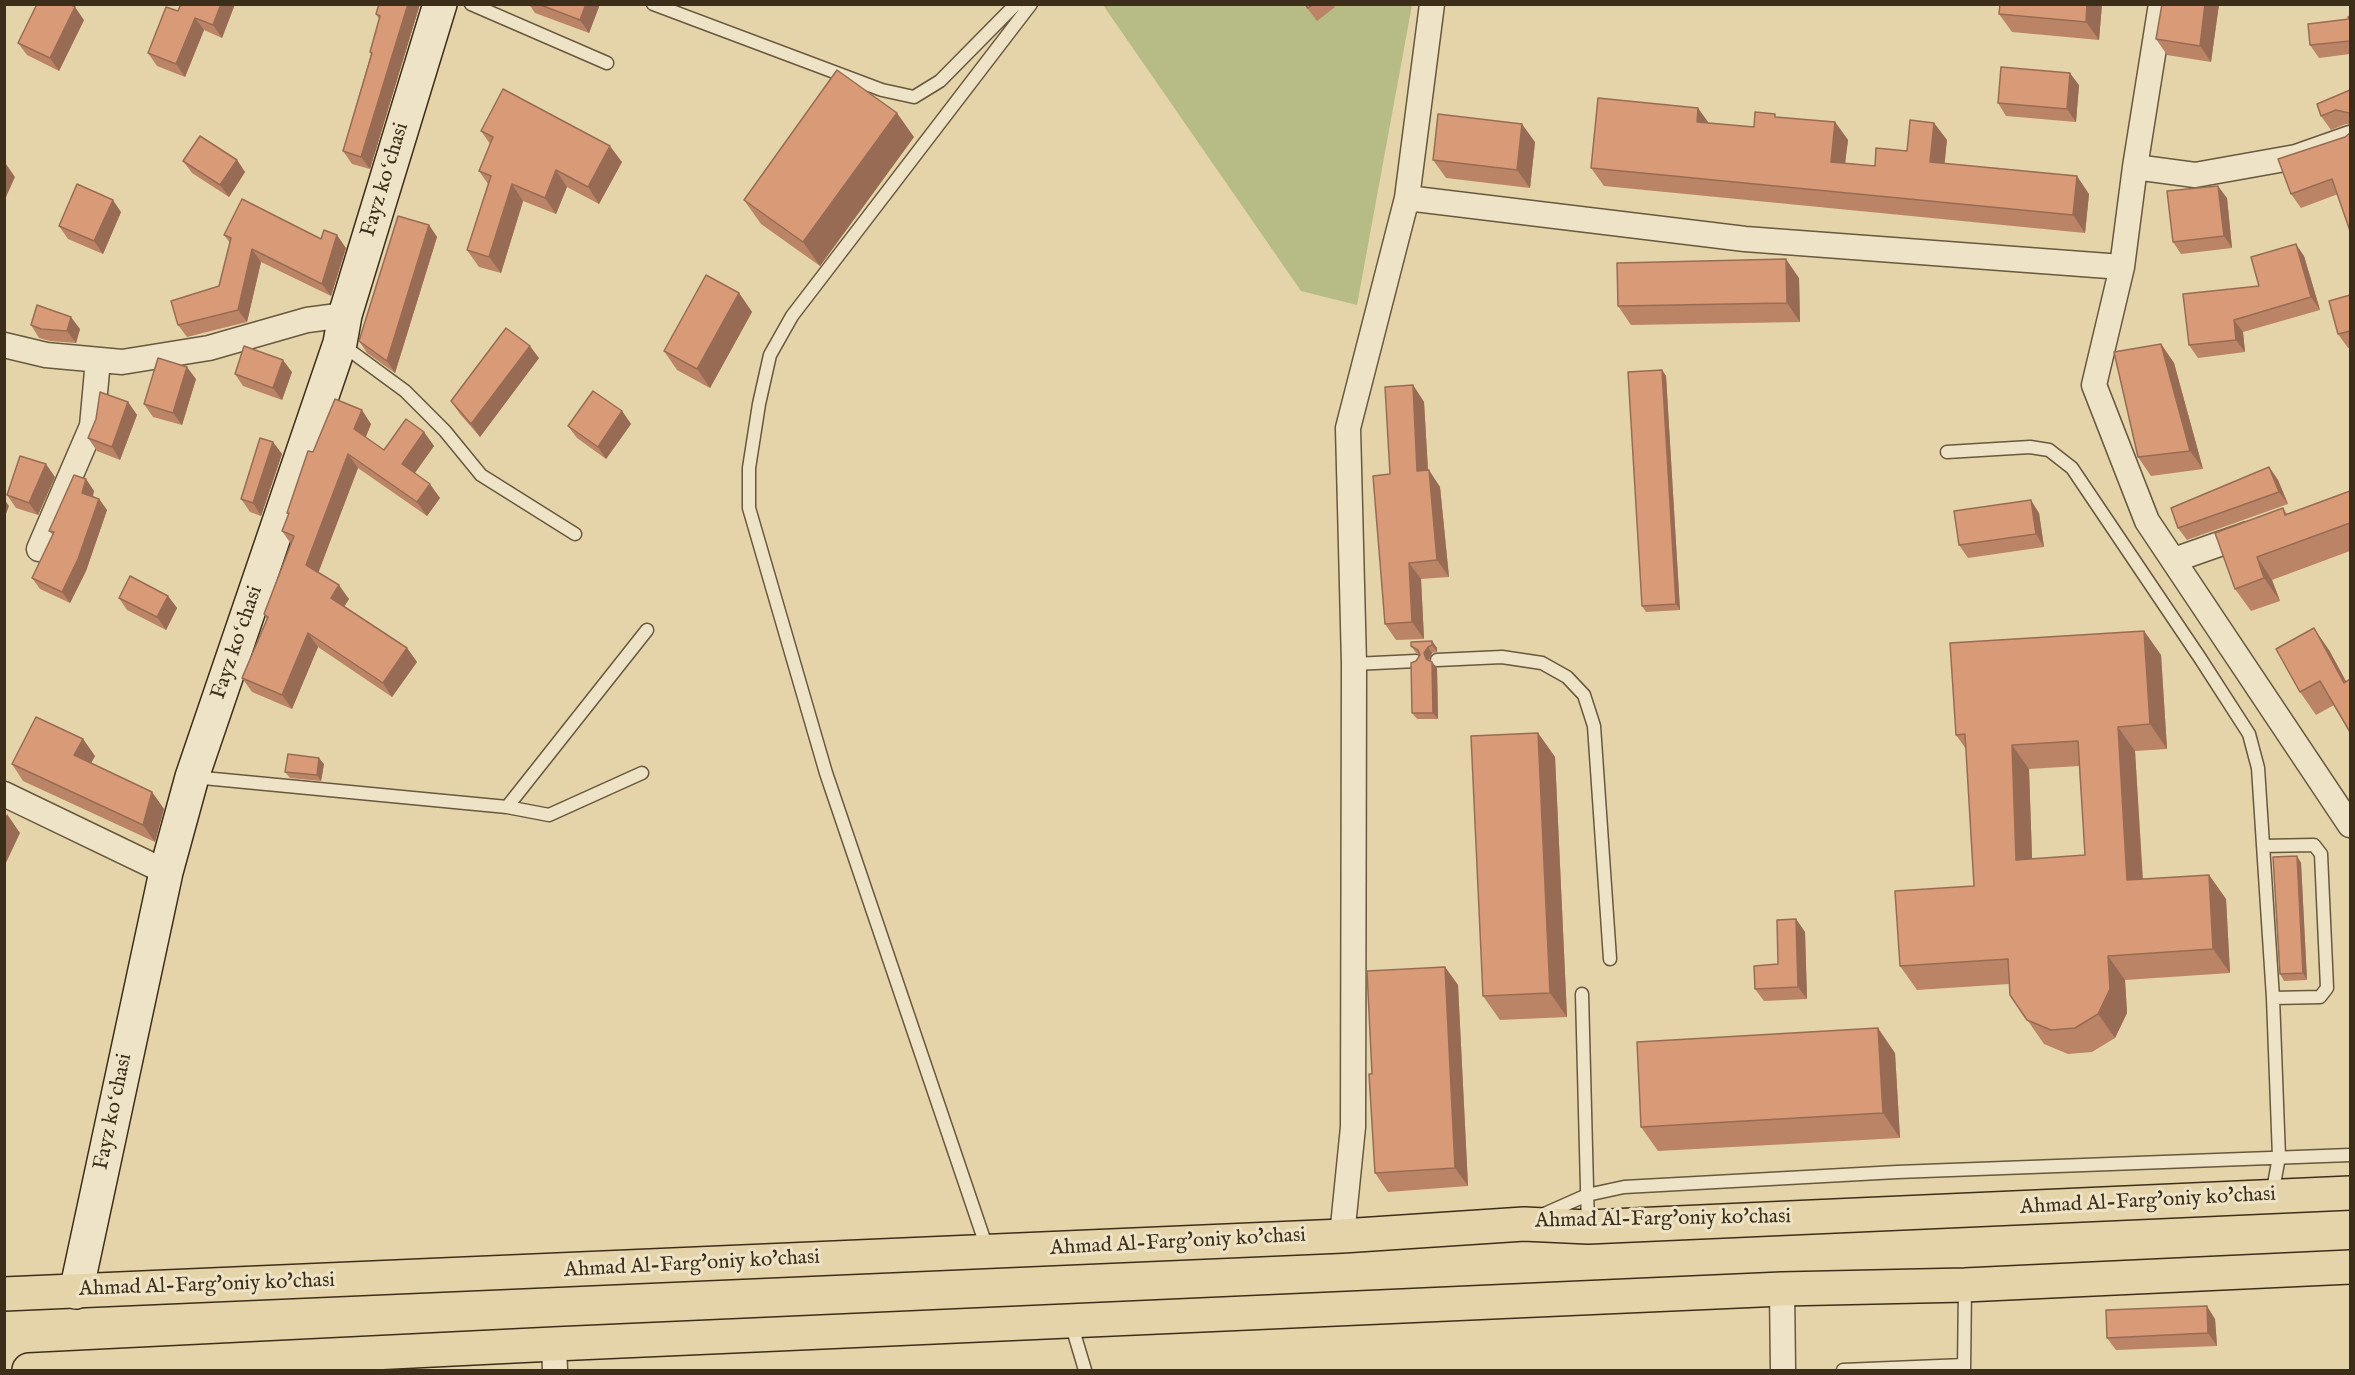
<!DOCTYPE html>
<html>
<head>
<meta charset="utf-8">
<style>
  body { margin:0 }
  #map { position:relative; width:2355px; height:1375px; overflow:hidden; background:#e5d4a9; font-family:"IM FELL English",serif }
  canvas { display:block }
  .frame { position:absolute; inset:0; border:6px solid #3d2e1a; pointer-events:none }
</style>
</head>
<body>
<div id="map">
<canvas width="2355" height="1375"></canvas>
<div class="frame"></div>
</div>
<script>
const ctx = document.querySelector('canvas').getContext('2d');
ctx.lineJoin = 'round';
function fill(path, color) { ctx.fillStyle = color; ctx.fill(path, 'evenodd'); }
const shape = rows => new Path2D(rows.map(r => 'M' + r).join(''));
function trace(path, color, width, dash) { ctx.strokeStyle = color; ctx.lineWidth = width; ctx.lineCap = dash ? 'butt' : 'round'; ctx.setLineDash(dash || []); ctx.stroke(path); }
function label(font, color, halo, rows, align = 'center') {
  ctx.font = font + ' "IM FELL English",serif'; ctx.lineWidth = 6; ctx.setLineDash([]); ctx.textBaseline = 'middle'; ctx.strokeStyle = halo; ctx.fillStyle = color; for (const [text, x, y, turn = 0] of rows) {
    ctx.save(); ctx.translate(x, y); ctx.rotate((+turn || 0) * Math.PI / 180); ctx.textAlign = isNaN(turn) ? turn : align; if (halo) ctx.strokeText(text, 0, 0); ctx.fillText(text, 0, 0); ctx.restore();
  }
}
fill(shape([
  [1103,5,1412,5,1357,305,1301,291]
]), '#b7bc86');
const lane = shape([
  [471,4,607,63],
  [653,4,882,90,914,97,940,81,1016,4],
  [341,344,405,391,445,431,481,475,575,534],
  [1947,452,2030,447,2049,450,2072,468,2200,658,2249,734,2258,768,2273,998,2279,1157,2272,1195],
  [1437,660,1502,657,1542,663,1567,677,1584,695,1594,726,1610,959],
  [1354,664,1416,661],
  [193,777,507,807,549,815,642,773],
  [507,807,647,630],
  [2263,846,2314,845,2321,854,2327,988,2320,997,2273,998],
  [1582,994,1588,1227],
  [1542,1215,1587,1195,1624,1187,1897,1172,2350,1155],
  [988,1251,826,773,749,508,749,468,759,404,770,355,792,316,1031,4],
  [1071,1323,1085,1370],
  [1843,1370,1964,1365],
  [1964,1370,1965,1286]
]);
const street = shape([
  [2135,167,2195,175,2296,157,2350,138],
  [1407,198,1745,239,2122,267,2135,167,2161,4],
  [2122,267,2094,385,2147,521,2350,825],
  [4,345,46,355,122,362,209,348,307,320,345,315],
  [39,549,92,426,98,360],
  [2174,560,2248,534],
  [4,794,166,872],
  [1342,1236,1353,1127,1354,664,1348,428,1407,198,1432,4],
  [1782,1289,1783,1370],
  [554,1344,555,1370]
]);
const secondary = shape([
  [76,1292,166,872,192,777,340,343,345,315,440,4]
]);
const highway = shape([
  [4,1294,1342,1236,1524,1224,1588,1227,2350,1193],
  [29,1370,554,1344,1782,1289,1965,1285,2350,1267]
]);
trace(lane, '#67583e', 15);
trace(street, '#67583e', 27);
trace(secondary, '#3d2e1a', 36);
trace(highway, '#3d2e1a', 36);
trace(lane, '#eee3c7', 12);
trace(street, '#eee3c7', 24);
trace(secondary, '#eee3c7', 33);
trace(highway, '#e5d4a9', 33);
fill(shape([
  [235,4,222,38,204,30,185,77,157,66,148,53,178,11],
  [420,4,370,169,352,164,343,151,371,54,370,52,379,19,376,14],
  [529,4,600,4,589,33,535,13],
  [1304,4,1333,4,1335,7,1317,21],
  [2102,4,2099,40,2012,32,1999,14],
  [2162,4,2219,4,2211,62,2167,55,2156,39],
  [2350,16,2350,54,2319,58,2310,45,2349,19],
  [84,20,59,71,27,55,18,43],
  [2079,85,2076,122,2006,116,1998,103],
  [2350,90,2350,125,2346,124,2331,130,2321,116],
  [1778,117,1835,122,1848,140,1845,163,1875,166,1907,151,1934,123,1947,140,1944,163,2089,194,2085,233,1604,186,1591,168,1709,123,1754,127],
  [481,131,622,162,599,204,567,187,556,214,523,201,501,273,479,267,467,250,488,184,479,171,490,144],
  [914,137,820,266,761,224,744,200],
  [2345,137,2338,194,2301,208,2291,194],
  [1535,142,1530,188,1446,178,1433,160],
  [237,160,245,172,229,197,192,173,183,161],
  [2227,198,2232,248,2181,254,2173,242],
  [121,212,103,254,68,239,59,226],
  [429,225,437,237,395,373,367,353,359,341],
  [224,235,321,239,346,248,331,296,261,262,247,322,187,337,178,325,219,286,230,243],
  [2304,256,2320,310,2243,332,2245,352,2198,358,2189,345,2259,286],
  [1799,278,1800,322,1631,325,1618,306],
  [739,293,752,312,710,388,677,370,664,351],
  [2350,295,2350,348,2348,348,2338,334],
  [31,325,80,329,76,343,50,341,39,338],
  [2161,344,2174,363,2203,469,2151,476,2138,457],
  [539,358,480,437,460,414,451,401],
  [1662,370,1666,376,1680,610,1646,612,1642,606],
  [292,372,282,400,243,386,235,374],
  [196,379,182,425,153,417,144,404],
  [1413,385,1424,402,1428,470,1440,487,1449,577,1421,579,1424,639,1396,640,1385,624,1390,474],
  [128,402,137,415,120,460,97,451,88,438],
  [622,411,631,424,606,459,577,438,568,426],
  [371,424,366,437,384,450,424,432,434,446,415,473,440,498,427,516,358,468,318,572,349,599,344,606,407,648,417,662,392,697,318,647,292,709,252,692,242,678,267,619,264,614,291,544,282,531,289,515,287,513,313,452],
  [273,442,282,454,261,516,250,512,241,499],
  [2269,467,2278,480,2288,504,2187,540,2178,528],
  [55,477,38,515,16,508,7,495],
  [86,479,94,491,93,497,99,499,107,510,86,571,70,603,40,589,32,578,53,535,49,531],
  [2350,491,2350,551,2272,580,2280,601,2251,611,2235,589,2283,508,2287,514],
  [2039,513,2044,547,1968,558,1959,545],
  [168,596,177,608,166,630,127,610,119,598],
  [2144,631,2161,655,2167,749,2135,751,2143,879,2209,875,2226,899,2230,973,2125,980,2127,1013,2115,1038,2092,1052,2068,1054,2044,1044,2010,995,2009,984,1917,990,1900,966,1974,886,1966,749,1956,735],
  [2079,766,2085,855,2032,859,2029,769],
  [1432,641,1437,648,1437,652,1432,653,1429,660,1432,662,1437,668,1438,719,1417,719,1412,713,1416,661,1420,655,1416,653,1411,646],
  [2329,650,2346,681,2334,705,2316,715,2300,692],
  [1538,733,1555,757,1567,1017,1500,1020,1483,996],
  [83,739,95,756,91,763,152,792,164,809,155,842,23,781,12,764],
  [324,764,321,781,290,778,285,772],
  [2297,856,2301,863,2307,980,2284,981,2280,974],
  [1796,919,1805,932,1807,999,1764,1001,1755,989,1778,964],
  [1445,967,1458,985,1468,1186,1388,1192,1375,1173,1372,1074],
  [1895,1053,1900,1138,1658,1151,1641,1127],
  [2215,1319,2217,1346,2116,1350,2107,1338]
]), '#bb8467');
fill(shape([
  [221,4,235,4,222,38,213,25],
  [408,4,420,4,370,169,361,157],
  [586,4,600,4,589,33,580,20],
  [2087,4,2102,4,2099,40,2086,22],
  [2205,4,2219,4,2211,62,2200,46],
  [75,7,84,20,59,71,50,58],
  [195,18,204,30,185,77,176,64],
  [2070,73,2079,85,2076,122,2067,109],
  [1698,108,1711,126,1697,122],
  [897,113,914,137,820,266,803,242],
  [1835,122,1848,140,1843,180,1831,162],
  [1934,123,1947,140,1943,180,1930,162],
  [1522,124,1535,142,1530,188,1517,170],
  [610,146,622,162,599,204,588,187],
  [237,160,245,172,229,197,220,185],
  [6,164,15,177,6,197,4,195,4,168],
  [556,170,567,187,556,214,545,198],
  [2077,176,2089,194,2085,233,2073,215],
  [512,184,523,201,501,273,489,257],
  [2218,186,2227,198,2232,248,2224,236],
  [113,200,121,212,103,254,94,241],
  [429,225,437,237,395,373,387,361],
  [337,235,346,248,331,296,322,284],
  [2296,244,2304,256,2320,310,2311,297],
  [252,249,261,262,247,322,238,310],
  [1786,259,1799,278,1800,322,1787,303],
  [739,293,752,312,710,388,697,369],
  [71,317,80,329,76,343,67,331],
  [2234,320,2243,332,2245,352,2236,340],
  [2161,344,2174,363,2203,469,2190,451],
  [530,346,539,358,480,437,471,424],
  [283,360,292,372,282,400,273,388],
  [187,367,196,379,182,425,173,413],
  [1662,370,1666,376,1680,610,1676,604],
  [1413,385,1424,402,1429,488,1417,471],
  [128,402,137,415,120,460,112,447],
  [362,410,371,424,363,443,354,429],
  [622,411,631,424,606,459,598,447],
  [424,432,434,446,411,478,402,464],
  [273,442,282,454,261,516,253,503],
  [348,454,358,468,316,579,306,565],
  [46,464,55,477,38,515,29,503],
  [2269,467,2278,480,2288,504,2279,492],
  [1429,470,1440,487,1449,577,1437,560],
  [86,479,94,491,90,504,82,493],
  [430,484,440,498,427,516,417,502],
  [4,499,9,506,4,519],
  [99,499,107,510,86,571,70,603,62,592],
  [2031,500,2039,513,2044,547,2036,534],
  [2257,557,2272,580,2280,601,2264,578],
  [1409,563,1421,579,1424,639,1412,622],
  [339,585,349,599,341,612,331,598],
  [168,596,177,608,166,630,157,617],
  [2314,628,2329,650,2350,689,2344,683],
  [2144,631,2161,655,2167,749,2150,724],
  [308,633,318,647,292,709,282,695],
  [1432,641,1437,648,1437,652,1432,645],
  [1428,647,1432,653,1429,660,1426,659,1424,653],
  [407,648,417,662,392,697,383,683],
  [1432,662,1437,668,1438,719,1433,713],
  [2118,727,2135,751,2144,904,2127,880],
  [1538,733,1555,757,1567,1017,1550,993],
  [83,739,95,756,86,772,74,755],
  [2012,745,2029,769,2033,885,2016,860],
  [319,758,324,764,321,781,317,775],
  [152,792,164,809,155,842,143,825],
  [7,814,20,833,4,867,4,820],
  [2297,856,2301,863,2307,980,2303,973],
  [2209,875,2226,899,2230,973,2213,949],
  [1796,919,1805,932,1807,999,1798,987],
  [2108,956,2125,980,2127,1013,2115,1038,2098,1014],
  [1445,967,1458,985,1468,1186,1455,1168],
  [1878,1028,1895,1053,1900,1138,1883,1113],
  [2207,1306,2215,1319,2217,1346,2208,1333]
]), '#986c54');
const building = shape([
  [37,4,70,4,75,7,50,58,18,43,37,4],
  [181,4,221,4,213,25,195,18,176,64,148,53,166,7,178,11,181,4],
  [379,4,408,4,361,157,343,151,372,53,370,52,380,16,376,14,379,4],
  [538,4,586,4,580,20,538,4],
  [1305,4,1313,4,1308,8,1305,4],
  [2000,4,2087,4,2086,22,1999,14,2000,4],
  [2162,4,2205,4,2200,46,2156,39,2162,4],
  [2350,16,2350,41,2310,45,2308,24,2349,19,2348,17,2350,16],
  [2001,67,2070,73,2067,109,1998,103,2001,67],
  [837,70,897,113,803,242,744,200,837,70],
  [503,89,610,146,588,187,556,170,545,198,512,184,489,257,467,250,491,176,479,171,493,137,481,131,503,89],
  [2350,90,2350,115,2349,113,2336,110,2321,116,2317,104,2350,90],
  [1598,98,1698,108,1697,122,1754,127,1755,112,1775,114,1775,117,1835,122,1831,162,1875,166,1876,148,1907,151,1910,120,1934,123,1930,162,2077,176,2073,215,1591,168,1598,98],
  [1438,114,1522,124,1517,170,1433,160,1438,114],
  [2350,133,2350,231,2332,179,2291,194,2278,159,2345,137,2350,133],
  [200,136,237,160,220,185,183,161,200,136],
  [77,184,113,200,94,241,59,226,77,184],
  [2218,186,2224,236,2173,242,2167,191,2218,186],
  [242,199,321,239,324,230,337,235,322,284,252,249,238,310,178,325,171,301,219,286,231,238,224,235,242,199],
  [398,216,429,225,387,361,359,341,398,216],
  [2296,244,2311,297,2234,320,2236,340,2189,345,2183,294,2259,286,2251,257,2296,244],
  [1786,259,1787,303,1618,306,1617,263,1786,259],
  [706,275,739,293,697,369,664,351,706,275],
  [2350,295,2350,331,2338,334,2329,301,2350,295],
  [37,305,71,317,67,331,41,329,31,325,37,305],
  [506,328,530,346,471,424,451,401,506,328],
  [2161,344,2190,451,2138,457,2114,352,2161,344],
  [244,346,283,360,273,388,235,374,244,346],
  [158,358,187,367,173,413,144,404,158,358],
  [1662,370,1676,604,1642,606,1628,372,1662,370],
  [1413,385,1417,471,1429,470,1437,560,1409,563,1412,622,1385,624,1373,476,1390,474,1385,387,1413,385],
  [593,391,622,411,598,447,568,426,593,391],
  [100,392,128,402,112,447,88,438,96,419,100,392],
  [335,399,362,410,354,429,384,450,406,419,424,432,402,464,430,484,417,502,348,454,306,565,339,585,331,598,407,648,383,683,308,633,282,695,242,678,268,617,264,614,294,536,282,531,289,513,287,513,308,451,313,452,335,399],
  [260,438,273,442,253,503,241,499,260,438],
  [20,456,46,464,29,503,7,495,20,456],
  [2269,467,2279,492,2178,528,2171,508,2269,467],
  [74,475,86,479,82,493,99,499,78,559,62,592,32,578,54,532,49,531,74,475],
  [2350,491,2350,523,2257,557,2264,578,2235,589,2215,533,2283,508,2285,515,2350,491],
  [2031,500,2036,534,1959,545,1954,511,2031,500],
  [130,576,168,596,157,617,119,598,130,576],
  [2314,628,2344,683,2350,679,2350,732,2320,681,2300,692,2276,649,2314,628],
  [2144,631,2150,724,2118,727,2127,880,2209,875,2213,949,2108,956,2110,989,2098,1014,2075,1028,2051,1030,2027,1020,2010,995,2008,959,1900,966,1895,891,1974,886,1965,734,1956,735,1950,643,2144,631],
  [2078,741,2085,855,2016,860,2012,745,2078,741],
  [1432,641,1432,645,1428,647,1424,653,1426,659,1432,662,1433,713,1412,713,1411,663,1416,661,1420,655,1418,650,1411,646,1411,642,1432,641],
  [36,717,83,739,74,755,152,792,143,825,12,764,36,717],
  [1538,733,1550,993,1483,996,1471,736,1538,733],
  [288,754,319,758,317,775,285,772,288,754],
  [2297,856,2303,973,2280,974,2273,857,2297,856],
  [1796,919,1798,987,1755,989,1754,966,1778,964,1777,920,1796,919],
  [1445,967,1455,1168,1375,1173,1369,1074,1372,1074,1367,971,1445,967],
  [1878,1028,1883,1113,1641,1127,1637,1042,1878,1028],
  [2207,1306,2208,1333,2107,1338,2106,1310,2207,1306]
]);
fill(building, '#d99a78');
trace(building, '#986c54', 1.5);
label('21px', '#3d2e1a', '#eee3c7', [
  ["Fayz koʻchasi",386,180,-73],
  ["Fayz koʻchasi",238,643,-71],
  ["Fayz koʻchasi",114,1112,-78],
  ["Ahmad Al-Farg'oniy ko'chasi",2148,1202,-3],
  ["Ahmad Al-Farg'oniy ko'chasi",1663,1220,-1],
  ["Ahmad Al-Farg'oniy ko'chasi",1178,1243,-3],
  ["Ahmad Al-Farg'oniy ko'chasi",692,1265,-3],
  ["Ahmad Al-Farg'oniy ko'chasi",207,1286,-2]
]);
</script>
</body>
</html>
